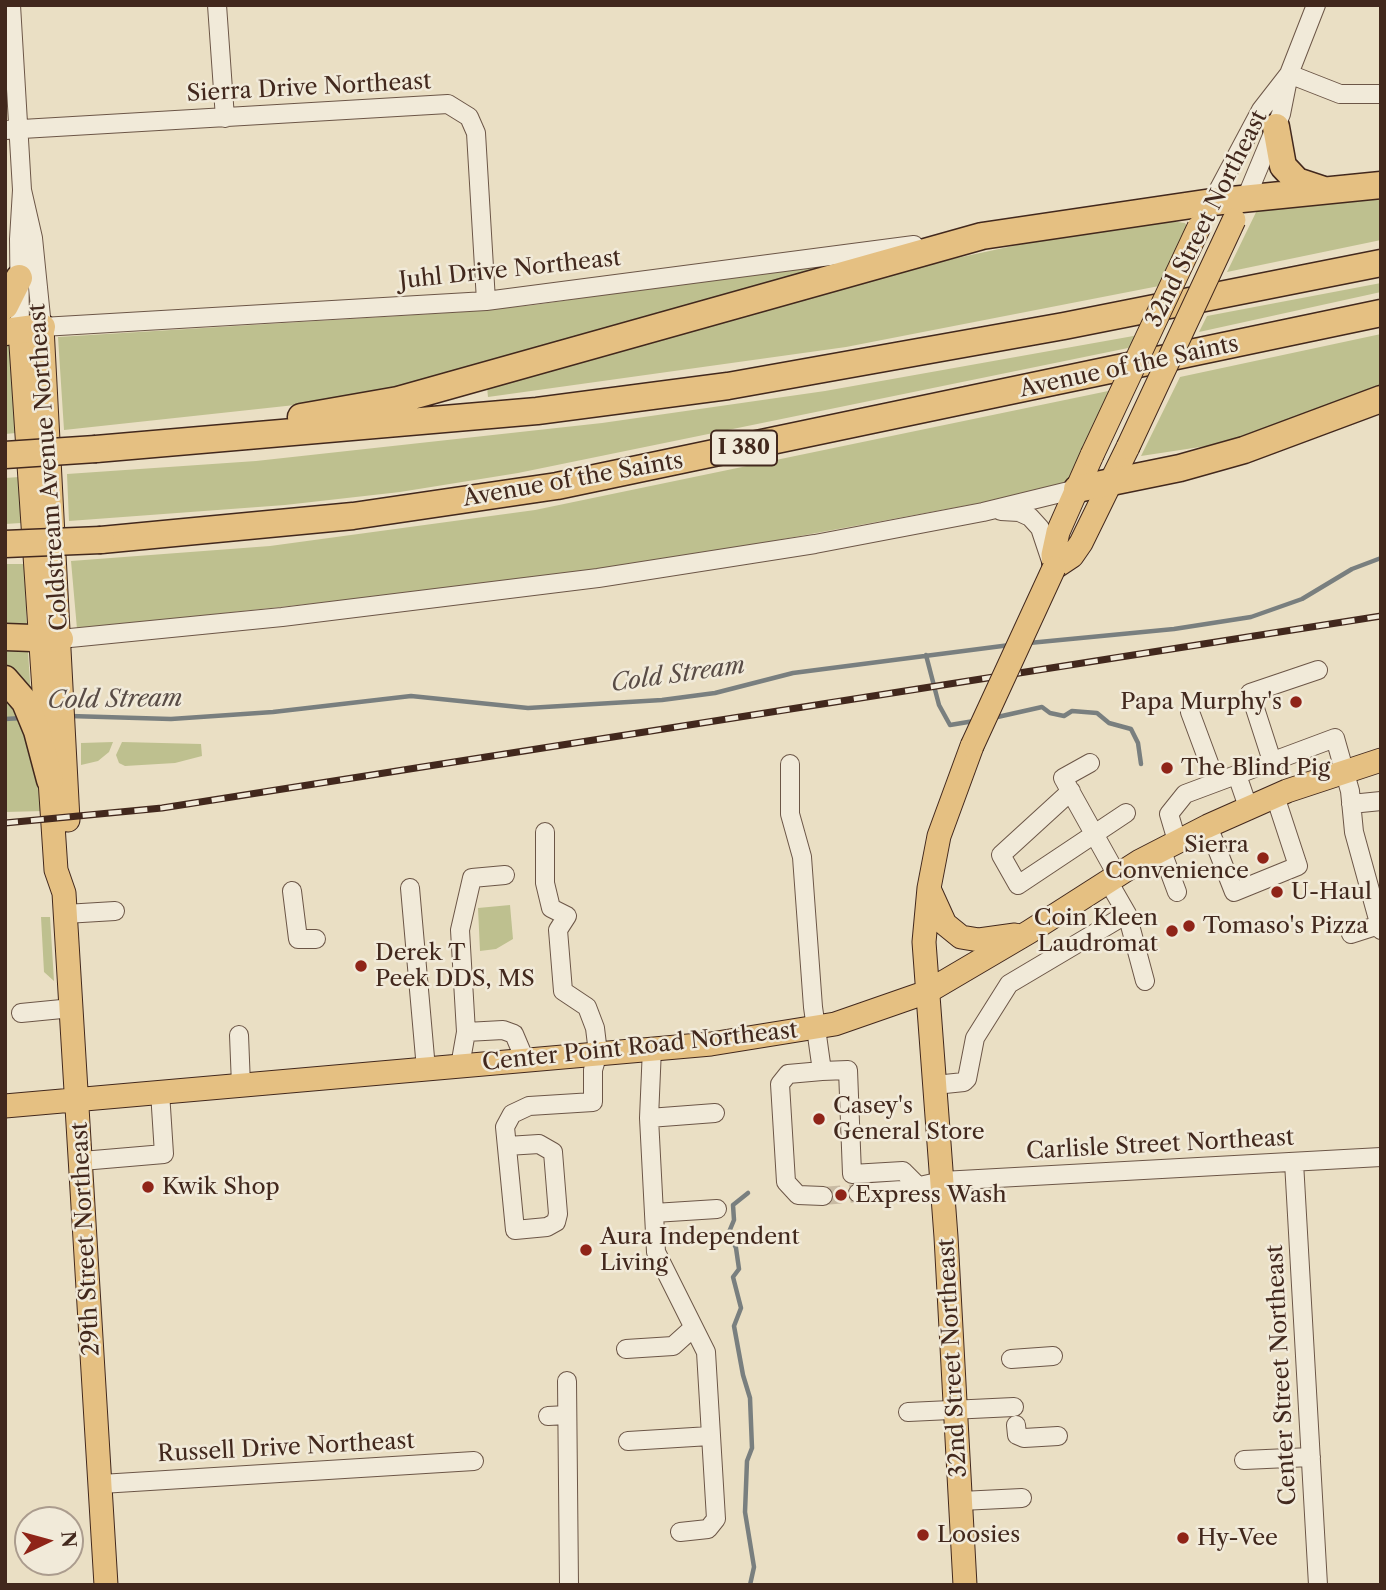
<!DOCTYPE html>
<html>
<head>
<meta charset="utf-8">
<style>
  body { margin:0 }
  #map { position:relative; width:1386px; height:1590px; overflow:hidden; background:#eadfc4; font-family:"Libre Caslon Text",serif }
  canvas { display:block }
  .frame { position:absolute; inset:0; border:7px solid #42281d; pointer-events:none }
  .north { position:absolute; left:14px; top:1506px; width:70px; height:70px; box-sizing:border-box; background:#f1ead9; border:2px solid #ab9c8e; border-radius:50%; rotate:85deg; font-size:19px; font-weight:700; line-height:28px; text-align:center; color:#42281d }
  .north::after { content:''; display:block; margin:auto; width:24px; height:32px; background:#8f2418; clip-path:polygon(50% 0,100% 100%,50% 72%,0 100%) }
</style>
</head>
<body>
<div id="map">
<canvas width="1386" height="1590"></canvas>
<div class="frame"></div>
<div class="north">N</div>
</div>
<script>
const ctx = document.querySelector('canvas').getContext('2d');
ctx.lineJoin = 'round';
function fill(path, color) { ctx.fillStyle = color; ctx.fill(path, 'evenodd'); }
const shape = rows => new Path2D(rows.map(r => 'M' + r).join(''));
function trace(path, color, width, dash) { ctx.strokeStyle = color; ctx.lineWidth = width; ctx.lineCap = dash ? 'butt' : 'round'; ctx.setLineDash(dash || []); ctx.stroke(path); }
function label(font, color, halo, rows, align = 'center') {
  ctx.font = font + ' "Libre Caslon Text",serif'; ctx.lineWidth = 5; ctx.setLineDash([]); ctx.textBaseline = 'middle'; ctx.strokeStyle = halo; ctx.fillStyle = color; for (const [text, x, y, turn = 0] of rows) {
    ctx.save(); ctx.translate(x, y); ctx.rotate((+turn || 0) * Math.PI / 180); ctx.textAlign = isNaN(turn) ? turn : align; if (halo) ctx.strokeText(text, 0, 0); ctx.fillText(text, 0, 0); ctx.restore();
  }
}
fill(shape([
  [1381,198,1381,240,1227,272,1260,204,1284,208],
  [1163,220,1185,223,1189,229,1159,286,846,347,488,397,487,387,929,264,1050,238],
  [862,261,488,368,332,401,64,430,58,337,462,312,534,305,811,265],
  [1381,283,1381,292,1199,332,1207,316],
  [1381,334,1381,389,1246,440,1141,456,1180,377],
  [1139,335,1133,347,518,473,400,492,285,505,69,521,67,474,256,461,602,423,825,391],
  [5,340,11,346,16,433,5,434],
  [1113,390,1067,487,691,556,447,589,77,629,71,561,270,546,535,510],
  [19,477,21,523,5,524,5,478],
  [5,564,24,564,27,626,5,626],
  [5,646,28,652,31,696,5,669],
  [5,694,23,723,41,788,44,811,5,812],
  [113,742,109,752,98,761,81,765,81,743],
  [122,742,201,744,202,756,175,763,125,766,119,763,116,755],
  [510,905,513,939,496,949,480,951,478,908],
  [41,917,50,917,54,981,44,972]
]), '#bec08f');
trace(shape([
  [1029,643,1174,629,1251,617,1302,599,1352,569,1381,558],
  [926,655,939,705,950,725,974,721],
  [70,716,171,719,273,712,411,696,528,708,662,700,715,693,793,673,1010,645],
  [993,718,1042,707,1050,713,1064,716,1072,711,1097,713,1109,723,1131,729,1138,743,1141,764],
  [5,719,23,718],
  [748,1193,733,1205,734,1220,729,1232,736,1248,739,1269,733,1277,741,1308,734,1326,743,1375,750,1398,752,1448,747,1461,745,1512,754,1567,750,1585]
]), '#797f7f', 4.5);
trace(shape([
  [823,1196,858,1193]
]), '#c8baa3', 18, [18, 9]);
const minor = shape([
  [11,5,22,190,19,239,20,330],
  [217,5,225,118],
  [1289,74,1340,94,1381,94],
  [5,130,448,104,469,117,476,133,486,301],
  [22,190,33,238,42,327,486,301,914,245],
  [1246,198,1281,114,1289,74,1316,5],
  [1212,202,1261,110,1289,74],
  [1001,511,1019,512,1030,517,1040,528,1051,561],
  [60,639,282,617,598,578,815,544,983,512,1077,489],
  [1190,712,1216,782],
  [1272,761,1250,693,1318,670],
  [1090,763,1063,778,1117,875],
  [790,764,790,814,802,857,813,1007,822,1071,788,1074,780,1084,786,1182,798,1195,823,1196],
  [1237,775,1248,807],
  [1071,791,1001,855,1018,885,1126,813],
  [1351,804,1381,801],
  [1208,826,1234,892,1298,866,1275,796],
  [1177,841,1169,814,1185,794,1335,738,1350,791,1354,832,1381,930],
  [1161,849,1177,892],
  [1108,881,1127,914,1145,981],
  [410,888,426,1069],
  [292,891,298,939,316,939],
  [65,914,115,911],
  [1351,934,1379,925],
  [21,1013,72,1008],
  [466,1032,503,1030,514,1034,525,1060],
  [239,1035,241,1085],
  [652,1048,649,1118,656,1252,706,1352,716,1519,708,1529,680,1532],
  [460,1066,466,1032,460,930,472,878,505,875],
  [822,1071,848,1070,852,1174,903,1171,917,1185],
  [935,1085,964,1082,967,1079,975,1038,1009,984,1127,914],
  [649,1118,715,1113],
  [507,1146,539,1144,553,1152,558,1214,556,1222,547,1227,515,1230,505,1127,512,1114,529,1106,593,1102,593,1070,598,1053,595,1028,587,1007,563,991,558,930,567,916,551,908,545,883,545,832],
  [82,1161,164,1154,160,1092],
  [1294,1162,1318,1585],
  [858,1193,902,1190,942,1181,1381,1157],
  [654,1213,717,1209],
  [626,1349,673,1346,693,1328],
  [1011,1359,1053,1356],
  [567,1381,569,1585],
  [908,1412,1014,1407],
  [548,1416,567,1415],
  [1016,1425,1017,1435,1024,1438,1058,1436],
  [628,1441,710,1436],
  [1244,1460,1311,1457],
  [101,1484,474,1461],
  [961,1501,1022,1498]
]);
const major = shape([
  [42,327,68,820],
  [20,330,56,870,64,893,106,1585],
  [1092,455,1058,532,1053,555,1054,568,1072,556,1081,543,1128,447],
  [930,891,945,924,961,937,979,940,1015,935],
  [5,1106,711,1044,835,1024,927,992,1029,932,1140,861,1208,826,1287,791,1381,760],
  [965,1585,946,1237,924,942,929,888,939,836,972,746]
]);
const highway = shape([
  [1276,127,1283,166,1297,181,1321,189],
  [5,306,19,278],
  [5,332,42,327],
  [301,417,398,400,982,236,1212,202,1381,185],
  [96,449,537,411,728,386,1064,326,1381,263],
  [1077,489,1180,468,1244,450,1381,399],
  [101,540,353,516,557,486,1381,313],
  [5,637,60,639],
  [5,679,25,702,37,731,50,780]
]);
trace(minor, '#6c5647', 20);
trace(major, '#42281d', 25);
trace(highway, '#42281d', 29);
trace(minor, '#f1ead9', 18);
trace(major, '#e5c082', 23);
trace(highway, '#e5c082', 26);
const rail = shape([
  [5,823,162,808,1381,616]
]);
trace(rail, '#42281d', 7);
trace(rail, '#f1ead9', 4.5, [13]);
const majorBridge = shape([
  [1128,447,1234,220],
  [1092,455,1199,227],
  [972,746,1054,568]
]);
const highwayBridge = shape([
  [5,455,96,449],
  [5,544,101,540]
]);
trace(majorBridge, '#42281d', 25, []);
trace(highwayBridge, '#42281d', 29, []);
trace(majorBridge, '#e5c082', 23);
trace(highwayBridge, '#e5c082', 26);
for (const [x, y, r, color] of [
  [1296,702,7,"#8f2418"],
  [1167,768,7,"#8f2418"],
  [1263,858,7,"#8f2418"],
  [1277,892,7,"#8f2418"],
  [1189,926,7,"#8f2418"],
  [1172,931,7,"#8f2418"],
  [361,966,7,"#8f2418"],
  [819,1119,7,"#8f2418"],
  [148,1187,7,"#8f2418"],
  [841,1195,7,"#8f2418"],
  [586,1250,7,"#8f2418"],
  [923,1535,7,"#8f2418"],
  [1183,1538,7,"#8f2418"]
]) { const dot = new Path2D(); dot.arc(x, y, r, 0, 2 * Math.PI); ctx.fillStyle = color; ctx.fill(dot); trace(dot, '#f1ead9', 2.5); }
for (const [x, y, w] of [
  [744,448,66]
]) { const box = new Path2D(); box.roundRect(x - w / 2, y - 17.5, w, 35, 5); ctx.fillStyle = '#f1ead9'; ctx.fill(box); trace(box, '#42281d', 2); }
label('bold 21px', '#42281d', null, [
  ["I 380",744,448]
]);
label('23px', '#42281d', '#f1ead9', [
  ["Sierra Drive Northeast",309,88,-3],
  ["32nd Street Northeast",1207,219,-63],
  ["Juhl Drive Northeast",510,270,-6],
  ["Avenue of the Saints",1129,367,-12],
  ["Coldstream Avenue Northeast",49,467,-94],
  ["Avenue of the Saints",573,480,-10],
  ["Center Point Road Northeast",640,1047,-6],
  ["Carlisle Street Northeast",1160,1145,-3],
  ["29th Street Northeast",86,1239,-93],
  ["32nd Street Northeast",953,1358,-93],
  ["Center Street Northeast",1282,1375,-93],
  ["Russell Drive Northeast",286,1448,-3]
]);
label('23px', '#42281d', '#f1ead9', [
  ["Papa Murphy's",1282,702,"right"],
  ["The Blind Pig",1181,768],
  ["Sierra",1249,845,"right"],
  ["Convenience",1249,871,"right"],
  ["U-Haul",1291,892],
  ["Coin Kleen",1158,918,"right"],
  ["Laudromat",1158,944,"right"],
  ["Tomaso's Pizza",1203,926],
  ["Derek T",375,953],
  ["Peek DDS, MS",375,979],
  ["Casey's",833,1106],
  ["General Store",833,1132],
  ["Kwik Shop",162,1187],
  ["Express Wash",855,1195],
  ["Aura Independent",600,1237],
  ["Living",600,1263],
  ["Loosies",937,1535],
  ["Hy-Vee",1197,1538]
], 'left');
label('italic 24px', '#594c46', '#f1ead9', [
  ["Cold Stream",678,675,-8],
  ["Cold Stream",115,700,-1]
]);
</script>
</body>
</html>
